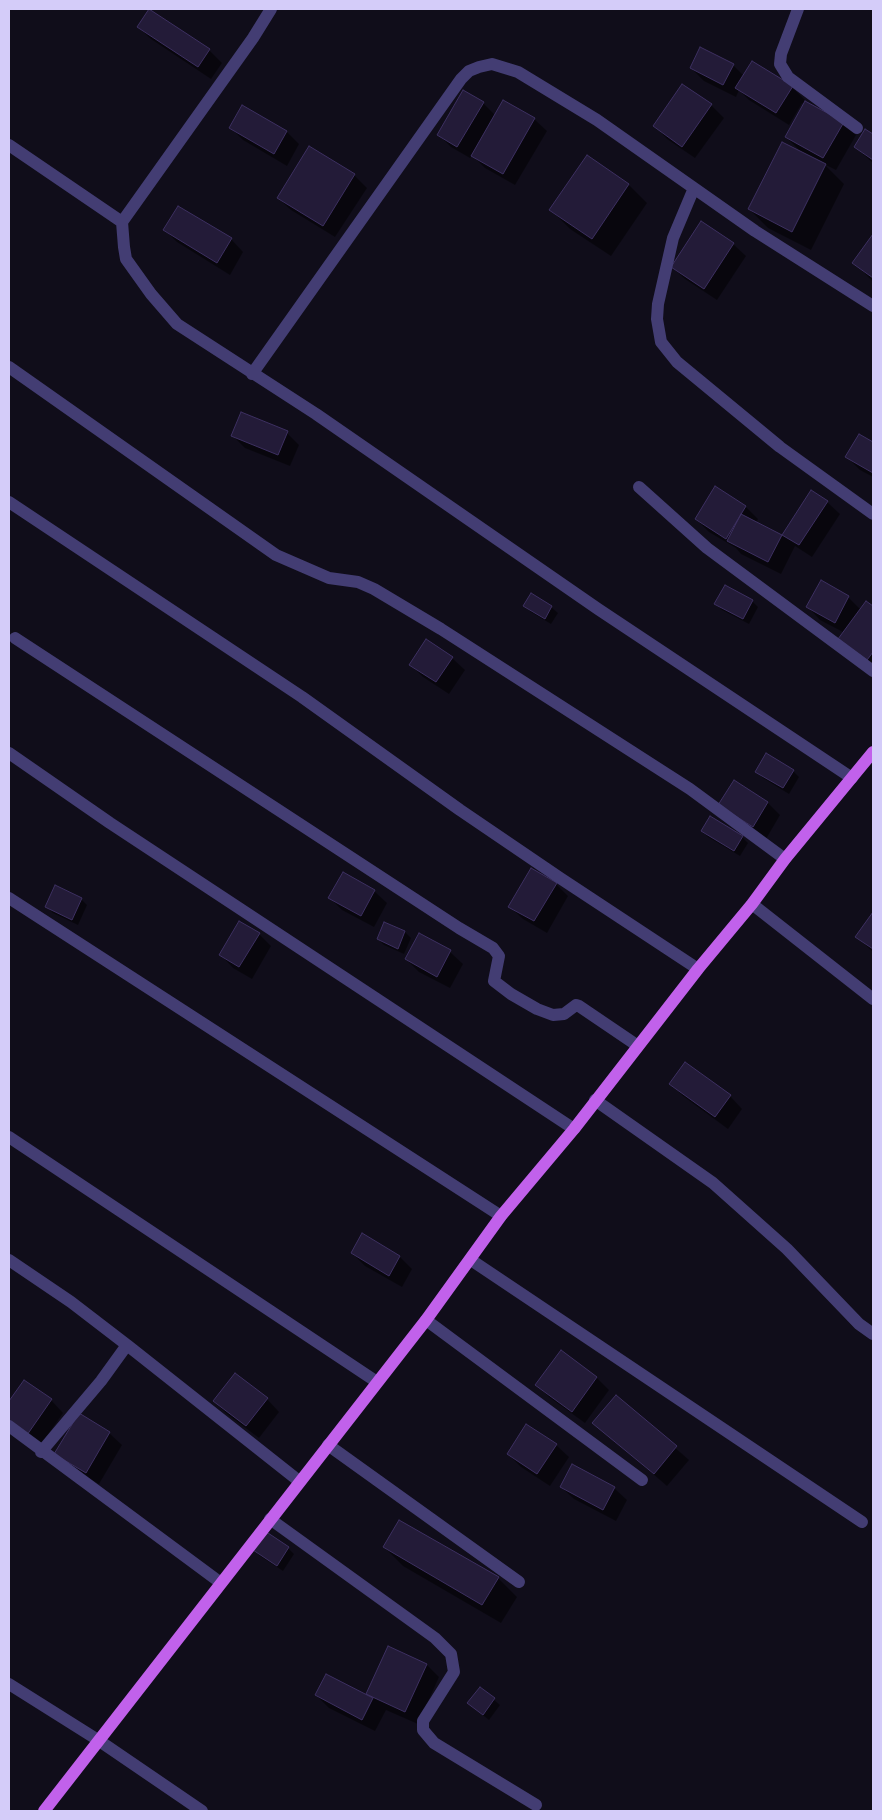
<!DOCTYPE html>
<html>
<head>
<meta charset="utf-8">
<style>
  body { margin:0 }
  #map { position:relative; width:882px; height:1820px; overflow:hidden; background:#100d1a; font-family:Figtree,sans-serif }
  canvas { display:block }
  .frame { position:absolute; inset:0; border:10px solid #d4ccf9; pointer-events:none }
</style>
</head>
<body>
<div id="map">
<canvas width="882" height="1820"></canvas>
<div class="frame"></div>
</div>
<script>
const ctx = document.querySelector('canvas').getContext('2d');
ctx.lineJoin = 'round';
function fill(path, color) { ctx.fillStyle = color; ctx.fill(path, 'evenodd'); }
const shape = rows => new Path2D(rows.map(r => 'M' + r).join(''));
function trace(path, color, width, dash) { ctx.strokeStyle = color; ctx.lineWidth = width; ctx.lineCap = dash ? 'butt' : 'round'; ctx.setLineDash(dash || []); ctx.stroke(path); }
fill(shape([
  [149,11,209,50,222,63,211,79,151,39,138,27],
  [733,65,744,76,792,87,805,100,804,101,843,123,856,135,836,170,824,164,844,184,811,250,768,228,749,209,802,153,786,137,804,104,802,103,789,125,749,100,739,90,736,97,704,81,691,68],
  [483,103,496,116,534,119,547,131,515,185,485,168,472,155,470,158,451,147,438,134],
  [711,105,724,118,695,158,667,139,655,126],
  [231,128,287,132,299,144,287,166,243,140],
  [866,131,873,135,873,163,855,147],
  [354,175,367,188,335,237,291,210,278,198],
  [628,184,647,203,611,256,570,229,551,210],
  [165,230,231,239,243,252,230,275,177,242],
  [873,236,873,282,854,262],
  [733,244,746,256,717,300,685,279,672,267],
  [287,433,299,445,290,466,245,448,232,435],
  [860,435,873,443,873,477,860,470,847,457],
  [715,488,746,507,758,519,756,523,782,536,812,492,827,502,840,514,812,557,795,546,781,574,741,554,736,548,709,532,696,519],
  [531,595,551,607,558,613,551,624,531,612,525,606],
  [848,597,861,610,867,603,873,607,873,667,845,633,820,620,808,607],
  [752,601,758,607,749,624,722,610,716,604],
  [452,658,465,670,449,694,423,677,411,665],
  [767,755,793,771,799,777,789,794,763,778,757,772],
  [734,782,768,803,780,815,766,839,732,818],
  [702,831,742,837,748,843,740,856,708,837],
  [556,884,568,896,547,933,523,919,510,907],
  [374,891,387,903,374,927,342,910,330,898],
  [81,899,87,905,78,925,53,913,47,907],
  [873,914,873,952,857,937],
  [405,932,411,938,404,954,384,945,378,939],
  [259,934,271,946,252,979,233,968,221,955],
  [419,935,450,952,463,964,450,988,419,972,406,959],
  [671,1084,730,1096,742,1109,728,1129,683,1096],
  [363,1235,400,1257,412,1269,402,1287,365,1266,352,1253],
  [561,1352,597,1378,609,1390,585,1423,549,1397,537,1385],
  [24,1381,51,1400,63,1413,40,1446,9,1423,9,1403],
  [616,1396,689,1460,667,1486,594,1423],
  [267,1399,279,1412,259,1438,227,1414,214,1401],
  [109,1433,122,1445,99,1484,68,1466,56,1454],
  [556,1445,569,1457,550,1486,521,1467,508,1454],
  [561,1487,614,1488,627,1500,616,1521,574,1499],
  [384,1547,498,1578,517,1597,501,1623,403,1566],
  [288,1548,294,1554,283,1571,260,1556,254,1550],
  [389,1647,427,1665,439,1677,418,1724,386,1710,375,1731,329,1708,316,1695,367,1696],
  [480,1688,500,1705,489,1720,475,1709]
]), '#0007');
const building = shape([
  [149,9,210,49,198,67,137,27,149,9],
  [700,47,734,64,723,85,690,68,700,47],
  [752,61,793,86,776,113,735,88,752,61],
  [682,84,712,104,682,147,653,126,682,84],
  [463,90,484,102,457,147,437,135,463,90],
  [503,100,535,118,503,174,471,156,503,100],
  [805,101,844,122,823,158,785,137,805,101],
  [242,105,287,131,274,154,229,128,242,105],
  [865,129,873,134,873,160,854,147,865,129],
  [782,142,826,164,792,232,748,209,782,142],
  [309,146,355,174,323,226,277,198,309,146],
  [587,155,629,184,592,239,549,210,587,155],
  [178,206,232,238,217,263,163,230,178,206],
  [701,221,734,243,704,289,671,267,701,221],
  [873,234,873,278,852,263,873,234],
  [241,412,288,431,278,455,231,436,241,412],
  [859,434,873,442,873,473,845,457,859,434],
  [715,486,746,506,726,539,695,519,715,486],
  [811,490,828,501,799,545,782,535,811,490],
  [741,514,782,535,768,562,727,541,741,514],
  [821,580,849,596,835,623,806,607,821,580],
  [725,585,753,600,743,619,714,604,725,585],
  [531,593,552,606,545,619,523,606,531,593],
  [866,601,873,606,873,652,867,660,838,639,866,601],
  [426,639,453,657,436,682,409,665,426,639],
  [766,753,794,770,783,788,755,772,766,753],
  [734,780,768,802,753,827,718,805,734,780],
  [710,816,743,836,734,851,701,831,710,816],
  [531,868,557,883,534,921,508,907,531,868],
  [343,872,375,890,361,916,328,898,343,872],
  [55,885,82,898,72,920,45,907,55,885],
  [873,912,873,949,855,937,873,912],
  [239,921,260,933,239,967,219,955,239,921],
  [384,922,405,931,398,949,377,939,384,922],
  [419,933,451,950,437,977,405,959,419,933],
  [685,1062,731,1095,715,1117,669,1084,685,1062],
  [362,1233,400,1256,389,1276,351,1253,362,1233],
  [561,1350,597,1377,572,1412,535,1385,561,1350],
  [235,1373,268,1398,246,1426,213,1401,235,1373],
  [24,1380,52,1399,27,1435,9,1422,9,1401,24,1380],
  [616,1395,677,1446,654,1474,592,1423,616,1395],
  [79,1413,110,1432,86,1473,54,1454,79,1413],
  [526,1424,557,1444,537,1474,507,1454,526,1424],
  [572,1464,615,1487,603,1510,560,1487,572,1464],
  [399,1520,499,1577,482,1605,383,1547,399,1520],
  [265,1531,289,1547,277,1566,253,1550,265,1531],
  [388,1646,427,1664,405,1712,366,1694,388,1646],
  [326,1674,373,1698,362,1720,315,1695,326,1674],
  [480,1687,495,1698,483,1715,467,1703,480,1687]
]);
fill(building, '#231b38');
trace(building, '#3d3061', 1);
trace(shape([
  [271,9,253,38,122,222,124,247,126,259,151,294,177,324,316,414,598,609,852,778],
  [798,9,781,54,780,64,788,77,857,128],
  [9,145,122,222],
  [694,188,673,238,658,304,657,319,661,342,677,362,780,447,873,514],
  [9,367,276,555,329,578,358,582,374,589,441,629,690,789,785,859],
  [252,374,461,79,469,71,479,67,492,64,518,72,597,120,755,231,873,306],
  [639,487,707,548,873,671],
  [9,502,302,697,460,810,560,878,698,969],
  [15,638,459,928,493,948,499,956,494,981,511,994,537,1009,553,1015,564,1014,576,1005,579,1006,638,1046],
  [9,753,110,823,574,1129],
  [9,898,501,1216],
  [752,904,873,999],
  [595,1100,713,1183,787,1249,859,1324,873,1334],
  [9,1137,377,1382],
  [9,1260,71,1302,127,1345,101,1381,41,1452],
  [471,1260,862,1522],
  [426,1320,642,1480],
  [127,1345,299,1481],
  [9,1426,221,1583],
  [328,1445,519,1582],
  [270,1519,435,1638,451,1654,454,1672,423,1721,423,1730,434,1743,536,1805],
  [9,1684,98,1740,202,1811]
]), '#433d73', 12);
trace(shape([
  [44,1811,426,1320,501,1216,574,1129,698,969,752,904,785,859,873,752]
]), '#c161eb', 12);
</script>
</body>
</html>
